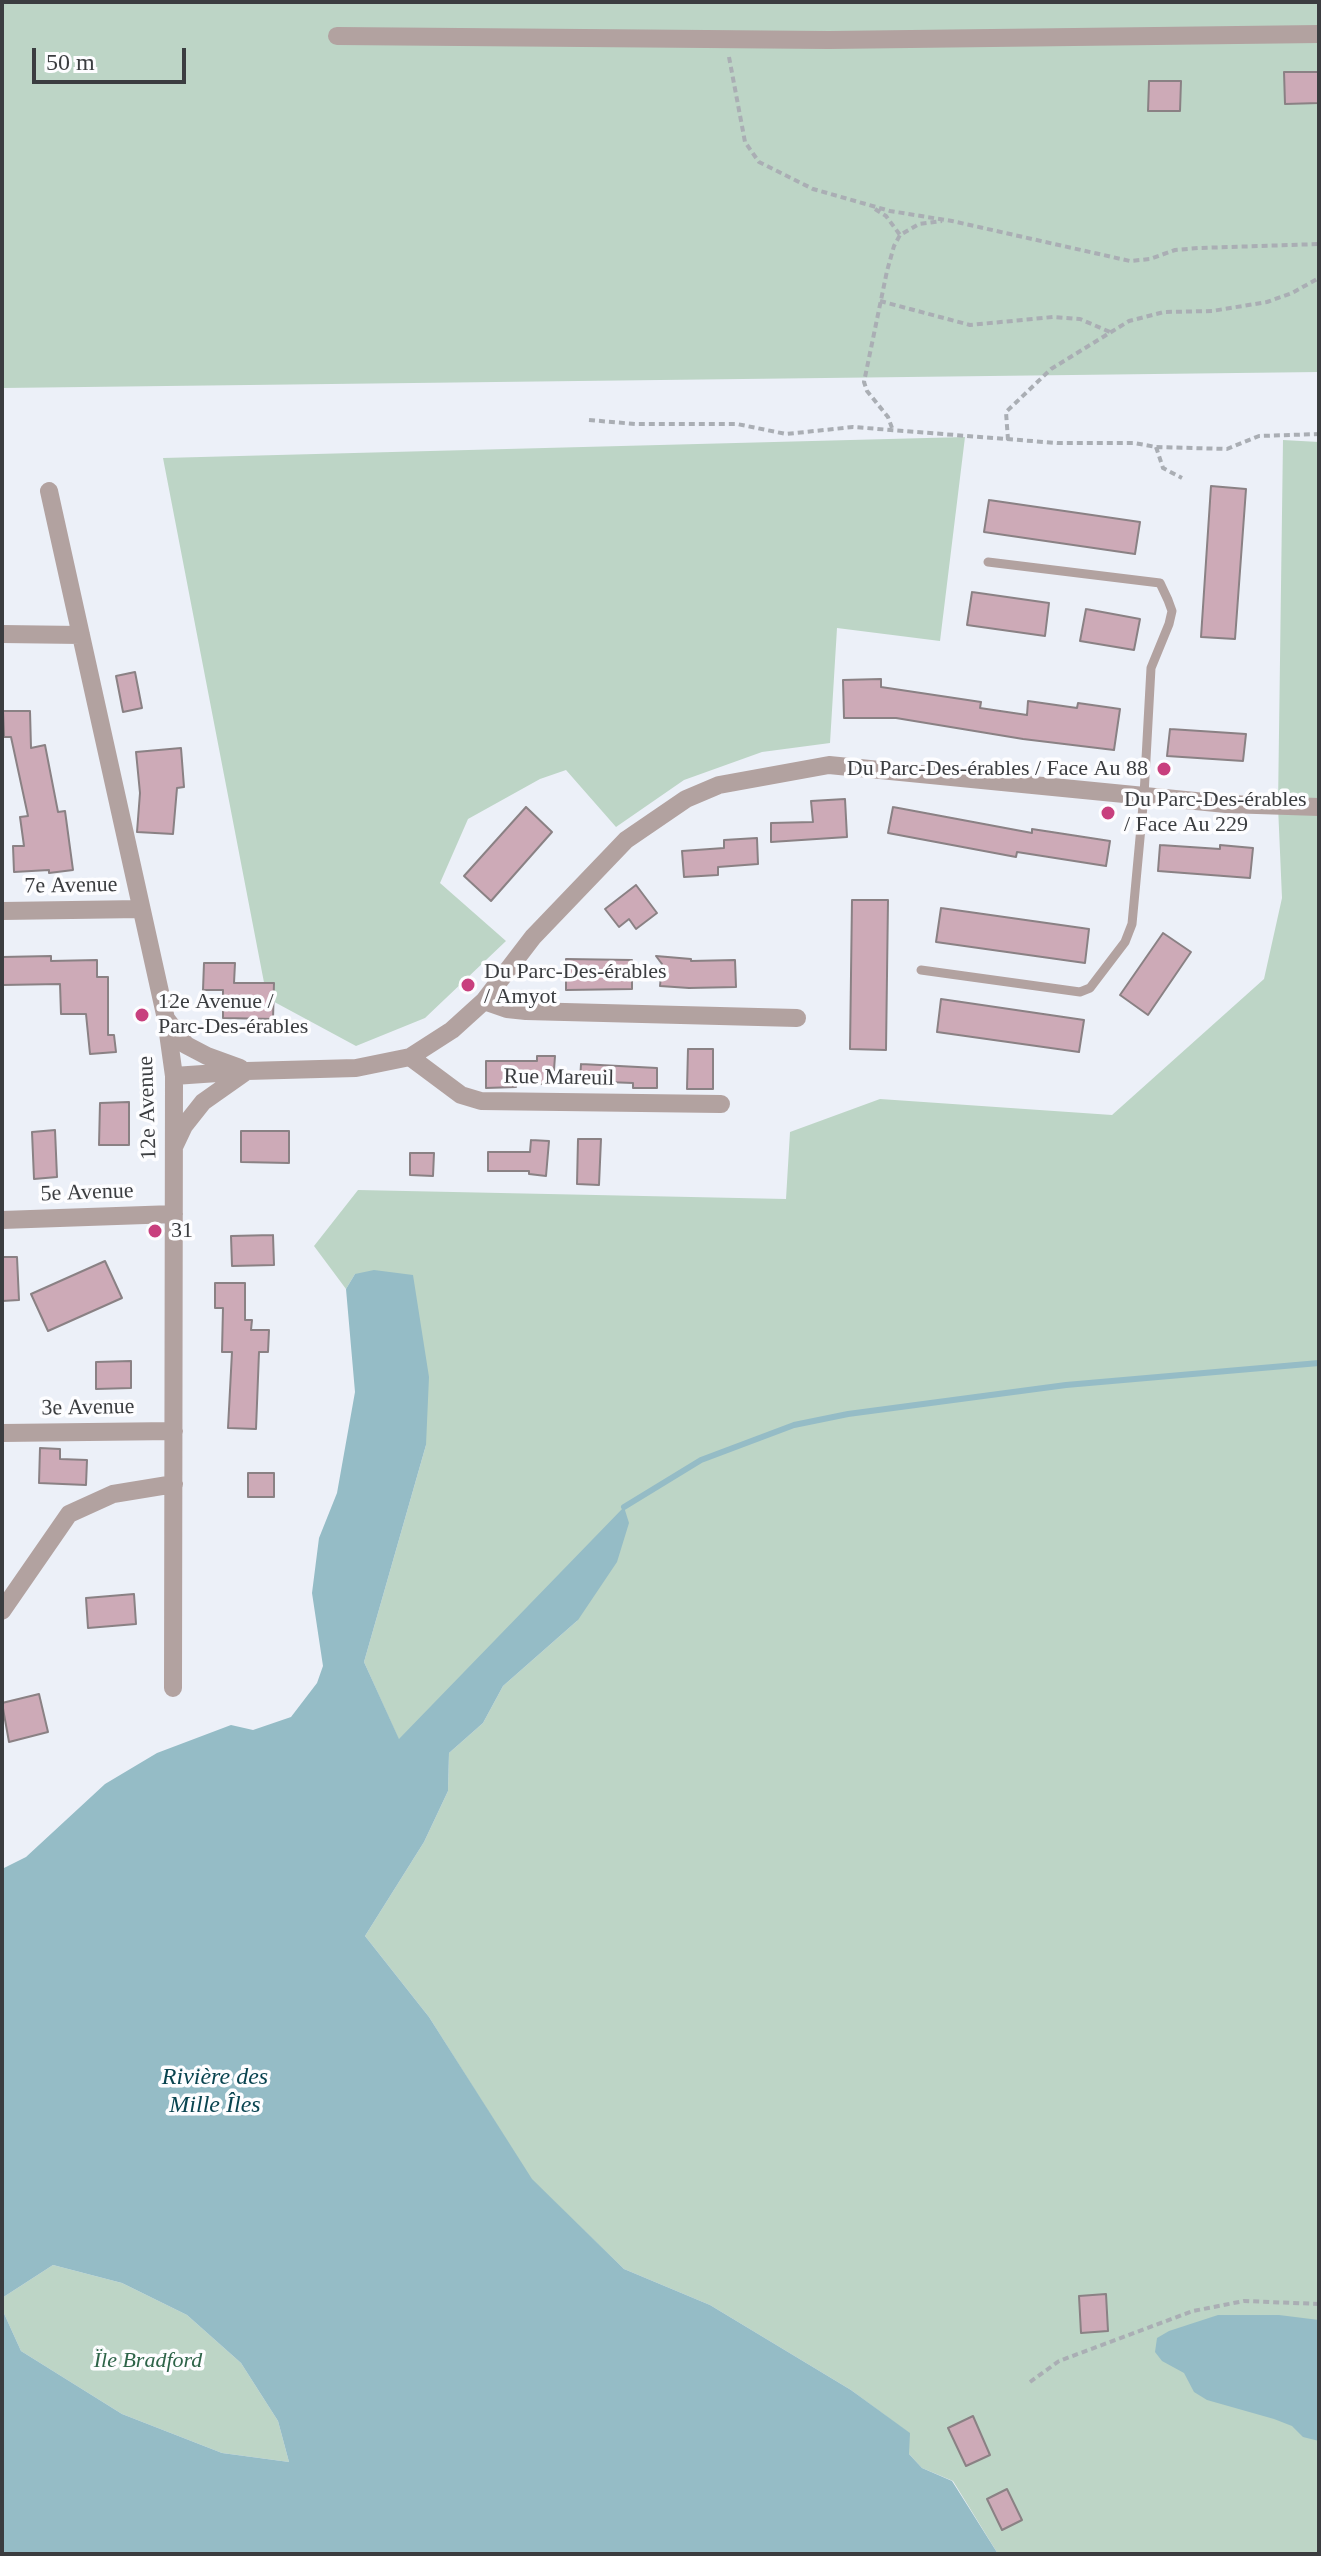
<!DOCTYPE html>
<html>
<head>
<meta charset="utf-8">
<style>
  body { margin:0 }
  #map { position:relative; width:1321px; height:2556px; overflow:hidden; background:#ecf0f8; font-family:"Times New Roman",serif }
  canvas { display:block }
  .frame { position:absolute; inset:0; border:4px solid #3b3d40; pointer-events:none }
  .scale { position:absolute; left:32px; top:48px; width:154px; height:36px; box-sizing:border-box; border:4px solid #3b3d40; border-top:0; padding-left:10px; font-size:24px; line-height:28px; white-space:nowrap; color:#3b3d40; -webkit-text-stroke:6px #fdfdff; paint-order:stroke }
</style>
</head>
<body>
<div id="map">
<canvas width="1321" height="2556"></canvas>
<div class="frame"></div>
<div class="scale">50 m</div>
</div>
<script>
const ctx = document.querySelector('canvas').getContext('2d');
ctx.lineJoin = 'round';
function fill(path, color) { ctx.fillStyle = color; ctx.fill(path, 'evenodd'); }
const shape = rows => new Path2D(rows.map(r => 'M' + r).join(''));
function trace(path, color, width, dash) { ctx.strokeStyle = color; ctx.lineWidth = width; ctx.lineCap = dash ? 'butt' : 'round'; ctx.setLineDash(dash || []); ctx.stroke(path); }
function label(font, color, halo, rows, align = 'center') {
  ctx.font = font + ' "Times New Roman",serif'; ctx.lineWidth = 7; ctx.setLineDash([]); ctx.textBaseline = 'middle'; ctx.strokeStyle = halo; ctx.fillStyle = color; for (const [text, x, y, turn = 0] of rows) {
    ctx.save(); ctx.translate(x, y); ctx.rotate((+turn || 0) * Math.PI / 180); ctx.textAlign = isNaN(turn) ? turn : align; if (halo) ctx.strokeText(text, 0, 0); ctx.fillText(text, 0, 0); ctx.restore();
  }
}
fill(shape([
  [2,2,1319,2,1319,372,2,388],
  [965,437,940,641,837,628,830,743,762,752,684,780,616,827,566,770,540,779,468,819,440,883,506,941,425,1018,356,1046,267,998,163,458],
  [1283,440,1319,442,1319,2554,998,2554,953,2481,922,2468,909,2454,909,2433,851,2390,710,2305,624,2269,531,2179,429,2017,365,1936,424,1842,448,1791,449,1753,483,1723,503,1686,578,1620,452,1687,399,1740,364,1662,426,1445,355,1274,346,1289,314,1246,358,1190,786,1199,790,1132,880,1099,1112,1115,1264,979,1282,898,1278,806],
  [53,2265,122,2283,187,2315,241,2363,278,2421,289,2462,222,2453,122,2414,21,2351,2,2309,2,2298]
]), '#bdd5c6');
fill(shape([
  [374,1270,413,1275,429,1377,426,1445,364,1662,399,1739,624,1507,629,1523,617,1562,578,1620,503,1686,483,1723,449,1753,448,1791,424,1842,365,1936,429,2017,532,2179,624,2269,710,2305,851,2390,910,2433,909,2454,922,2468,952,2481,998,2554,2,2554,2,2309,21,2351,122,2414,222,2453,289,2462,278,2421,241,2363,187,2315,122,2283,53,2265,2,2298,2,1869,26,1857,105,1784,157,1753,231,1725,253,1730,291,1717,317,1683,323,1666,312,1593,319,1538,337,1493,355,1392,346,1289,355,1274],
  [1218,2315,1279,2315,1319,2320,1319,2441,1303,2437,1292,2426,1274,2419,1207,2400,1194,2392,1184,2373,1162,2361,1155,2352,1157,2338,1169,2331]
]), '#95bcc6');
trace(shape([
  [624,1507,701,1460,794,1425,848,1414,1066,1385,1319,1363]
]), '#95bcc6', 6);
const building = shape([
  [1284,72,1319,72,1319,103,1285,104,1284,72],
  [1149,81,1181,81,1180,111,1148,111,1149,81],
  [1211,486,1246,489,1235,639,1201,637,1211,486],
  [989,500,1140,522,1135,554,984,532,989,500],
  [972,592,1049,603,1045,636,967,625,972,592],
  [1086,609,1140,619,1134,650,1080,641,1086,609],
  [135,672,142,708,123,712,116,676,135,672],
  [881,679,881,687,981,702,980,708,1027,715,1028,701,1077,708,1078,703,1120,709,1114,750,1023,739,896,718,844,718,843,680,881,679],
  [3,711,30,711,31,748,45,745,58,812,65,811,73,870,49,873,49,870,14,872,13,846,24,846,20,817,28,816,11,737,4,737,3,711],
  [1170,729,1246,734,1243,761,1167,756,1170,729],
  [181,748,184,787,177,788,173,834,137,832,140,793,136,752,181,748],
  [845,799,847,837,771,842,771,823,813,822,811,801,845,799],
  [526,807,552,832,491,901,464,876,526,807],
  [893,807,1032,833,1032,829,1110,841,1106,866,1017,852,1016,857,888,833,893,807],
  [757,838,758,864,718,867,718,875,684,877,682,851,724,848,724,840,757,838],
  [1160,845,1220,849,1220,845,1253,848,1250,878,1158,871,1160,845],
  [636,885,657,913,636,929,629,919,619,927,605,909,636,885],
  [852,900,888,900,886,1050,850,1049,852,900],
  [941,908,1089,929,1085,963,936,942,941,908],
  [1163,933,1191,952,1148,1015,1120,995,1163,933],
  [51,956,51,961,97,960,97,977,108,977,108,1035,114,1035,116,1052,90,1054,86,1014,61,1014,60,984,2,985,2,957,51,956],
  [656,956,691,959,691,961,735,960,736,987,689,988,660,986,662,964,656,956],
  [566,959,632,960,632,989,566,990,566,959],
  [204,963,235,963,234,983,274,983,273,1019,223,1018,223,990,203,990,204,963],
  [941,999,1084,1020,1079,1052,937,1032,941,999],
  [688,1049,713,1049,713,1089,687,1089,688,1049],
  [537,1056,555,1056,553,1084,516,1084,516,1087,486,1088,486,1061,537,1061,537,1056],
  [581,1064,657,1068,657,1088,633,1088,633,1083,580,1081,581,1064],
  [129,1102,129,1145,99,1145,100,1103,129,1102],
  [55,1130,57,1177,34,1179,32,1132,55,1130],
  [241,1131,289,1131,289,1163,241,1162,241,1131],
  [578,1139,601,1139,599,1185,577,1184,578,1139],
  [531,1140,549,1141,546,1176,529,1174,529,1171,488,1171,488,1152,530,1152,531,1140],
  [410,1153,434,1153,433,1176,410,1175,410,1153],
  [273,1235,274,1265,232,1266,231,1236,273,1235],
  [2,1257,17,1257,19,1300,2,1301,2,1257],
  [105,1261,122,1298,48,1331,31,1294,105,1261],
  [215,1283,245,1283,245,1320,252,1320,251,1330,269,1330,268,1352,259,1352,256,1429,228,1428,232,1352,222,1352,223,1308,215,1308,215,1283],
  [131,1361,131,1388,96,1389,96,1362,131,1361],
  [40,1448,60,1449,60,1459,87,1460,86,1485,39,1483,40,1448],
  [248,1473,274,1473,274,1497,248,1497,248,1473],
  [134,1594,136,1624,88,1628,86,1598,134,1594],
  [39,1694,48,1732,9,1742,2,1703,39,1694],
  [1106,2294,1108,2331,1081,2333,1079,2296,1106,2294],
  [973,2416,990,2455,966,2466,948,2428,973,2416],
  [1007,2489,1022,2520,1002,2530,987,2499,1007,2489]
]);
fill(building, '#cdaab7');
trace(building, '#8a8184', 2);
trace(shape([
  [729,57,745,142,759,162,813,189,890,211,952,221,1130,261,1150,259,1175,250,1199,248,1319,244],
  [875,209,886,216,900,235],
  [880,301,970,325,1053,317,1080,319,1110,332],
  [589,420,635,424,737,424,786,434,853,427,1057,443,1134,443,1156,447,1227,449,1259,436,1319,434],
  [892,428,888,417,867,391,864,382,887,271,894,246,900,235,919,224,942,221],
  [1008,440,1006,412,1051,369,1129,321,1164,312,1212,311,1267,302,1292,293,1319,278],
  [1156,447,1163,468,1182,478],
  [1030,2382,1059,2361,1193,2311,1244,2301,1319,2304]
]), '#aaaeb4', 4, [6, 4]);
trace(shape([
  [921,970,1080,992,1090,988,1125,942,1132,924,1144,795,1151,668,1169,624,1172,611,1168,600,1160,583,988,562]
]), '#b2a2a0', 9);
trace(shape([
  [337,36,829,40,1319,34],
  [49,491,166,1019,174,1076,173,1688],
  [2,634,81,635],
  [2,911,141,909],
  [484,1001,507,1009,526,1011,797,1018],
  [167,1020,186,1045,207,1056,240,1068],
  [410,1057,461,1095,481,1101,721,1104],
  [174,1076,247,1071,356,1068,410,1057,452,1030,484,1001,533,937,626,840,686,799,719,785,829,765,1226,804,1319,807],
  [175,1145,184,1126,203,1102,247,1071],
  [2,1220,174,1214],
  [2,1433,174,1431],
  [2,1611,69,1514,113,1494,174,1484]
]), '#b2a2a0', 18);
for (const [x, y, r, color] of [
  [1164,769,8,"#c8407e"],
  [1108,813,8,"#c8407e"],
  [468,985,8,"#c8407e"],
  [142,1015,8,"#c8407e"],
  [155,1231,8,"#c8407e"]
]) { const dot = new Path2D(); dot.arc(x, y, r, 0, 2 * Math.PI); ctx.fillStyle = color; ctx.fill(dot); trace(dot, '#fdfdff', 3); }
label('22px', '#3b3d40', '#fdfdff', [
  ["Du Parc-Des-érables / Face Au 88",1148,769,"right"],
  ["Du Parc-Des-érables",1124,800],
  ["/ Face Au 229",1124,825],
  ["Du Parc-Des-érables",484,972],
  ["/ Amyot",484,997],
  ["12e Avenue /",158,1002],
  ["Parc-Des-érables",158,1027],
  ["31",171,1231]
], 'left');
label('22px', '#3b3d40', '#fdfdff', [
  ["7e Avenue",71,886,-1],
  ["Rue Mareuil",559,1078,1],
  ["12e Avenue",148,1108,-92],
  ["5e Avenue",87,1193,-2],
  ["3e Avenue",88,1408,-1]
]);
label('italic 22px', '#2e6449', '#fdfdff', [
  ["Ïle Bradford",148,2361]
]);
label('italic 24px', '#094450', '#fdfdff', [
  ["Rivière des",215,2078],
  ["Mille Îles",215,2106]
]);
</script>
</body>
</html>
